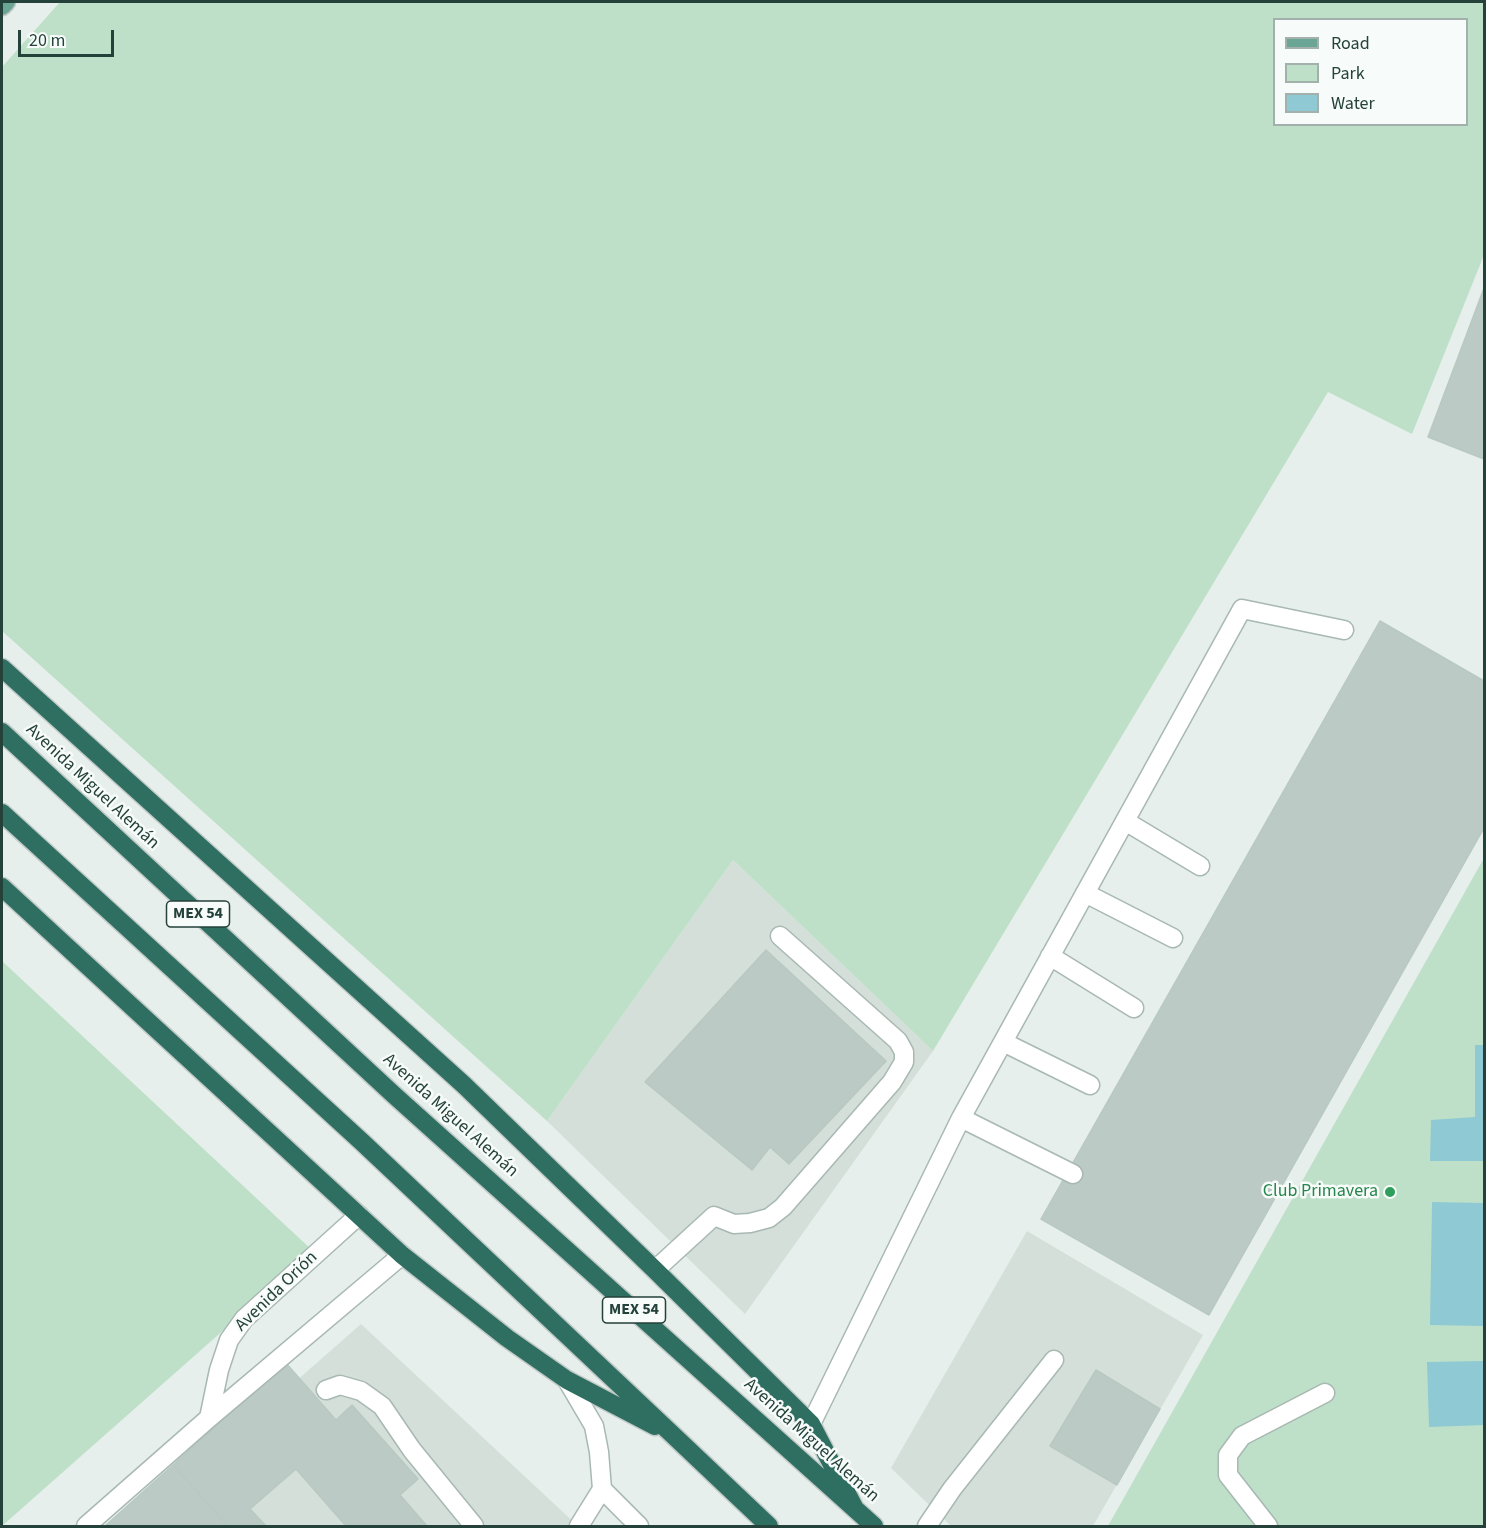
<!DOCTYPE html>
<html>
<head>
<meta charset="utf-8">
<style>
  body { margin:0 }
  #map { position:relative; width:1486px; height:1528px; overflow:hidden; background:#e6efeb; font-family:"Source Sans 3",sans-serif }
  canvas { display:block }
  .frame { position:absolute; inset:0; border:3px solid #24423a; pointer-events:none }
  .legend { position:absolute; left:1273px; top:18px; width:195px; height:108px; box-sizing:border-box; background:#f7fbf9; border:2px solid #a3b1ad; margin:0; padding:8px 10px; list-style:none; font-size:18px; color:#24423a }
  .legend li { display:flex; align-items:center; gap:12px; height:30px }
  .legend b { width:30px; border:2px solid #a3b1ad }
  .scale { position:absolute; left:18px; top:30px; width:96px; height:27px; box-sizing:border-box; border:3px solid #24423a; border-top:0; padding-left:8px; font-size:18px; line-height:21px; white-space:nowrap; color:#24423a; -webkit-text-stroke:4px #f7fbf9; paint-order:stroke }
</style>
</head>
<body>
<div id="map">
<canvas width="1486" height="1528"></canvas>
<div class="frame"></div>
<ul class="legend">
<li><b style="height:8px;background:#6aa596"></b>Road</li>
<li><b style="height:16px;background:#bfe0c8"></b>Park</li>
<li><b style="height:16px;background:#8ec9d4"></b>Water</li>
</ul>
<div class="scale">20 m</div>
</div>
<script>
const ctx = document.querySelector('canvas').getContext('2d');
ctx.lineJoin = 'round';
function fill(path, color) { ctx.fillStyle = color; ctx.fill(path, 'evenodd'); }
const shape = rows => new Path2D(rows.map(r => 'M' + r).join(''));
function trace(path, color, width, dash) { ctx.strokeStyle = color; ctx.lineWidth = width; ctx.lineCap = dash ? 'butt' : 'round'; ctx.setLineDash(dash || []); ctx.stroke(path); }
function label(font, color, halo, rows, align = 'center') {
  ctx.font = font + ' "Source Sans 3",sans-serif'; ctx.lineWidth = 5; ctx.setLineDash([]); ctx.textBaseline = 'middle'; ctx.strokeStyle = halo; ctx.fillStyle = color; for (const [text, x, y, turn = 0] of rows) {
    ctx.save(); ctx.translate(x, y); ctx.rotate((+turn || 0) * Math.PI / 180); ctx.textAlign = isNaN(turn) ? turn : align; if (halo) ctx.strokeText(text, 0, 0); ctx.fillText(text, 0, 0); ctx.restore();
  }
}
fill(shape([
  [733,860,933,1051,745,1314,547,1121],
  [1027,1231,1203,1335,1093,1526,951,1526,891,1468],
  [361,1324,578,1526,131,1526]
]), '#d4dfda');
fill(shape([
  [60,2,1484,2,1484,255,1412,434,1328,392,933,1051,733,860,547,1121,2,631,2,67],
  [1274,20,1466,20,1466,124,1274,124],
  [1484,858,1484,1526,1108,1526],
  [2,961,313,1251,2,1526]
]), '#bfe0c8');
fill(shape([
  [1475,1045,1484,1045,1484,1161,1430,1161,1431,1120,1475,1117],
  [1432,1202,1484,1203,1484,1326,1430,1325],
  [1484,1361,1484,1425,1429,1427,1427,1362]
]), '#8ec9d4');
const building = shape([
  [1484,288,1484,459,1428,437,1484,288],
  [1380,621,1484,681,1484,828,1209,1315,1041,1219,1380,621],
  [766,950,886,1061,789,1164,770,1147,752,1170,645,1082,766,950],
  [285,1362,336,1420,352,1405,418,1479,400,1495,427,1526,346,1526,296,1469,250,1509,266,1526,228,1526,173,1465,285,1362],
  [1096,1370,1160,1409,1117,1485,1050,1446,1096,1370],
  [173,1465,228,1526,105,1526,173,1465]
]);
fill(building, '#bbcac4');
trace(building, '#b8c9c2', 1.5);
const minor = shape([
  [1125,821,1200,866],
  [1085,893,1173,938],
  [1050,956,1134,1008],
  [1003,1042,1090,1085],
  [961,1118,1073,1174],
  [655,1270,714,1216,734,1224,750,1223,769,1218,783,1207,892,1082,904,1062,904,1052,898,1041,780,936],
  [567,1380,594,1426,599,1452,602,1489,579,1526],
  [326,1390,340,1385,361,1391,382,1406,412,1450,474,1526],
  [209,1418,219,1370,229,1340,244,1319,359,1215],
  [811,1424,961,1118,1242,609,1344,630],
  [602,1489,639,1526],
  [86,1526,209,1418,402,1255],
  [927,1526,952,1489,1054,1360],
  [1268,1526,1228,1475,1228,1455,1242,1436,1325,1393]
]);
const major = shape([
  [2,6,6,2]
]);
const highway = shape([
  [2,668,464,1085,655,1270,811,1424,855,1509],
  [2,732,394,1095,874,1526],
  [2,813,362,1142,674,1436,769,1526],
  [2,887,402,1255,507,1338,567,1380,655,1426]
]);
trace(minor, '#a8b8b2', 21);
trace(major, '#c2cac8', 21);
trace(highway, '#c2cac8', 21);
trace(minor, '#fff', 18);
trace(major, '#6aa596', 18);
trace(highway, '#2f6f62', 18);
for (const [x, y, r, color] of [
  [1390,1192,6,"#2e9e5b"]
]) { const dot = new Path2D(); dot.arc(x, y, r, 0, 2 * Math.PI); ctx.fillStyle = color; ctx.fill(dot); trace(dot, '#f7fbf9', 2); }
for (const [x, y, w] of [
  [198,914,63],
  [634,1310,63]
]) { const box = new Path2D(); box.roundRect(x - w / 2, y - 13, w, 26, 4.5); ctx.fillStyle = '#f7fbf9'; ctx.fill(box); trace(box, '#24423a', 1.5); }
label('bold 16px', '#24423a', null, [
  ["MEX 54",198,914],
  ["MEX 54",634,1310]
]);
label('18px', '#24423a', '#f7fbf9', [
  ["Avenida Miguel Alemán",92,787,43],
  ["Avenida Miguel Alemán",450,1116,42],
  ["Avenida Orión",277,1292,-44],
  ["Avenida Miguel Alemán",811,1441,42]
]);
label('18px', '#27864d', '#f7fbf9', [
  ["Club Primavera",1378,1192]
], 'right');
</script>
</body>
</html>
